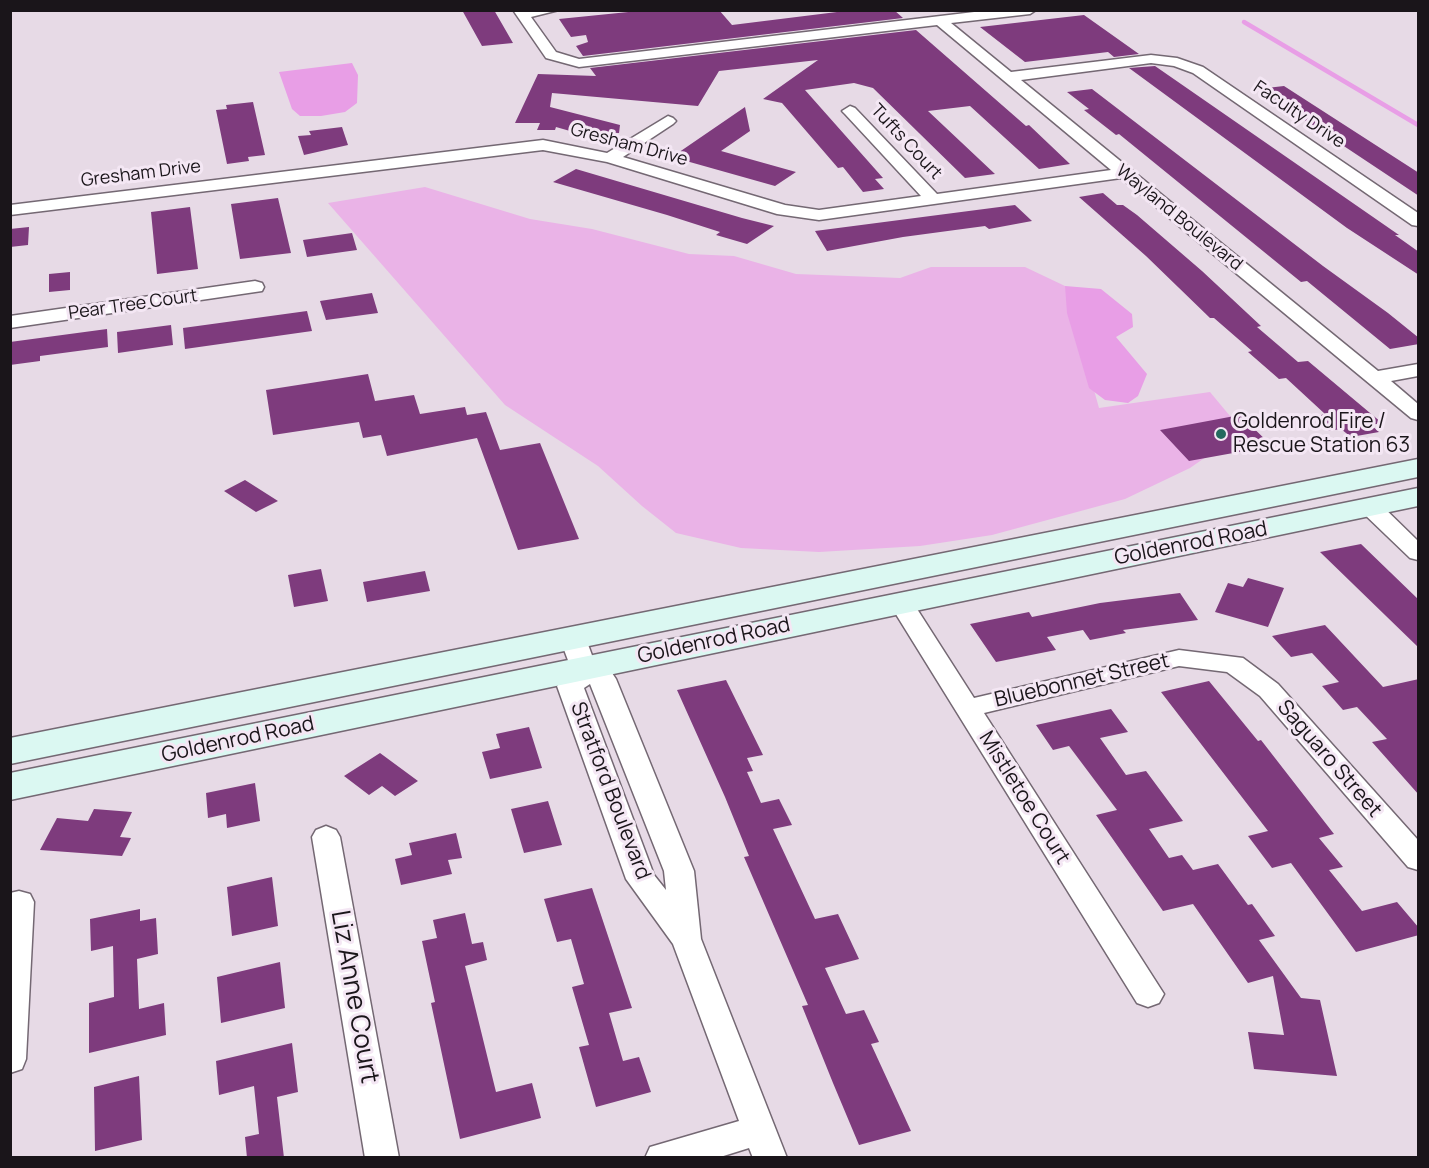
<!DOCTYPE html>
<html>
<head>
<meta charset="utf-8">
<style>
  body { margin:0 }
  #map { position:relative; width:1429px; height:1168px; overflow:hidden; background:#e7dae6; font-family:Manrope,sans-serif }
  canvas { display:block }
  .frame { position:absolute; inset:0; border:12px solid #1a151a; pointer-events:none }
</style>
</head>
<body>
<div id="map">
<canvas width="1429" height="1168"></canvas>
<div class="frame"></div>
</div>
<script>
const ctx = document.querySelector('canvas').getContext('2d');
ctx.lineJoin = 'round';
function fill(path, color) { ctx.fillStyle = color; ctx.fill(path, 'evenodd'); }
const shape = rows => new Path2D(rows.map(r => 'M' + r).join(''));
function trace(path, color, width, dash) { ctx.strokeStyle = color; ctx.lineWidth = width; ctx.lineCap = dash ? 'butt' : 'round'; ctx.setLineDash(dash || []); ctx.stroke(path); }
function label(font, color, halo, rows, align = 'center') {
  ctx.font = font + ' Manrope,sans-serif'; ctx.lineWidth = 6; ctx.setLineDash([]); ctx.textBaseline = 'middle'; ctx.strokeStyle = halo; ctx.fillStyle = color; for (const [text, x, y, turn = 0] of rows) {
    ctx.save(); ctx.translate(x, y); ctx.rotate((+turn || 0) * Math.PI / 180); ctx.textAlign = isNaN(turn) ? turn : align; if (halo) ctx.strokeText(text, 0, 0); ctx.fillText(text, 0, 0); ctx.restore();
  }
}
fill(shape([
  [425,187,530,219,592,229,689,254,734,256,796,274,900,278,931,267,1025,267,1065,286,1099,408,1210,392,1235,422,1229,441,1190,468,1125,499,992,535,920,546,819,552,741,548,676,533,642,506,598,466,505,405,328,203]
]), '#eab3e7');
fill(shape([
  [352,63,358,75,357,103,345,112,321,116,300,116,292,109,279,72],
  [1065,286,1101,289,1132,314,1133,327,1116,337,1147,374,1138,396,1128,403,1105,400,1089,388,1067,313]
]), '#e89ee6');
trace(shape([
  [1244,22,1418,125]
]), '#e89ee6', 4.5);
fill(shape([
  [462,10,494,10,513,43,482,46],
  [648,10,719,10,732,25,853,10,894,10,903,18,583,56,576,46,588,42,586,35,571,37,559,19],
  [1084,15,1139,54,1114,57,1108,52,1025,62,980,27],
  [916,30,1026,126,1029,125,1070,164,1039,169,970,106,928,111,995,174,965,178,873,88,854,83,805,90,883,178,875,179,884,189,863,192,843,167,838,168,782,103,763,99,818,60,719,71,698,106,552,93,550,107,620,125,619,133,570,131,556,127,555,130,537,130,540,123,515,123,538,74,596,76,590,68],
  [1155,66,1399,235,1395,235,1419,252,1419,275,1347,228,1129,68],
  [1284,86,1419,173,1419,196,1258,89],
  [1092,89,1323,266,1388,313,1419,338,1419,344,1390,349,1307,281,1301,282,1119,134,1116,135,1084,110,1089,109,1067,92],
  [253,102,265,155,248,157,249,161,227,164,216,110,227,109,226,105],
  [745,107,750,131,721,151,796,172,775,186,672,157],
  [342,127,348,145,304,155,298,136,311,135,309,131],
  [576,169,742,218,774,226,747,244,716,235,720,232,667,215,553,182],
  [1103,193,1117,205,1123,205,1137,215,1202,271,1261,326,1257,327,1298,362,1308,361,1382,423,1371,425,1379,432,1351,437,1341,429,1329,431,1313,417,1325,414,1286,378,1279,379,1248,352,1252,351,1214,318,1210,318,1146,256,1079,197],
  [278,198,291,253,240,259,231,204],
  [1015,205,1032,221,989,229,985,226,903,237,827,251,815,231],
  [190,207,198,269,157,274,151,212],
  [29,227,28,245,10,247,10,229],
  [352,233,357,250,307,257,303,240],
  [70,272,70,290,49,292,49,274],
  [372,293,378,313,326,320,320,301],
  [307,311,312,331,185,349,183,328],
  [171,325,173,345,118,353,117,332],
  [107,329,108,347,40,356,40,361,10,365,10,342],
  [368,374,375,401,414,395,420,414,465,407,467,415,486,412,500,450,540,443,579,539,518,550,477,438,387,456,381,435,363,438,359,422,273,435,266,390],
  [1240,415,1272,446,1189,461,1160,430],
  [245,480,278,501,256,512,224,491],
  [1361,544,1419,600,1419,648,1320,552],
  [321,569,328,601,294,607,288,575],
  [425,571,430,591,367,602,363,582],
  [1248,578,1284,588,1268,627,1215,612,1228,583,1243,587],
  [1180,593,1198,620,1123,630,1126,633,1090,640,1083,630,1047,637,1056,650,996,662,970,624,1029,612,1032,617,1100,603],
  [1325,625,1383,687,1419,679,1419,795,1372,742,1387,739,1357,707,1343,710,1322,686,1339,682,1312,653,1291,657,1272,636],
  [726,680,763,755,747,758,753,771,747,772,761,803,779,799,792,825,773,829,815,919,838,914,859,959,825,968,846,1014,864,1010,879,1042,871,1044,911,1131,859,1145,833,1083,802,1006,808,1005,744,857,749,856,725,797,677,690],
  [1209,681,1258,741,1261,740,1334,834,1319,838,1343,867,1329,870,1362,911,1397,902,1419,928,1419,935,1356,952,1291,863,1272,868,1248,836,1268,831,1161,692],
  [1111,709,1128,732,1100,738,1126,775,1146,771,1183,821,1149,829,1169,858,1182,855,1193,870,1218,864,1248,905,1252,904,1275,936,1259,940,1301,998,1320,1000,1337,1076,1254,1069,1248,1032,1284,1035,1273,976,1248,983,1193,904,1163,911,1096,815,1117,810,1069,746,1053,750,1036,725],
  [529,727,542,768,490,779,482,752,500,748,496,734],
  [380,753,418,781,395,796,382,786,369,795,344,776],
  [255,783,260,821,227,828,226,814,208,818,206,793],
  [548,801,562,845,524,853,511,809],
  [94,809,132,812,120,837,131,838,122,856,40,850,57,818,88,821],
  [456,833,462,858,448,860,452,874,401,885,395,859,412,855,409,843],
  [272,877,278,926,232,936,227,887],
  [592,888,632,1008,609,1013,623,1061,639,1057,651,1092,596,1107,579,1047,589,1045,572,987,584,984,571,939,557,942,544,899],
  [140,909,140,921,156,918,158,954,137,959,139,1009,164,1003,166,1035,89,1053,89,1003,114,997,113,946,91,951,90,919],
  [465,913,472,944,483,942,487,960,465,966,496,1092,532,1083,541,1118,460,1139,431,1003,435,1002,422,941,437,938,433,920],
  [280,962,285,1008,221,1023,217,977],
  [292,1043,298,1092,277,1097,284,1158,247,1158,245,1137,259,1134,254,1086,219,1095,216,1061],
  [139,1076,142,1140,95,1151,94,1087]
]), '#7e3b7d');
const street = shape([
  [513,10,559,10,531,17,556,52,579,59,991,10,1036,10,1030,14,951,23,1011,72,1151,55,1177,58,1203,67,1418,213,1418,226,1412,225,1193,73,1174,66,1151,63,1021,80,1378,371,1418,364,1418,376,1391,381,1418,404,1418,420,1411,418,1121,178,819,220,777,214,607,162,543,150,10,215,10,205,543,140,607,153,668,116,673,118,676,121,673,124,623,157,785,205,819,210,921,196,845,114,842,111,850,106,855,108,937,194,1111,170,937,25,579,67,546,58,513,10],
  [255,281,262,283,264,287,262,291,10,328,10,316,255,281],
  [1370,500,1378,502,1418,541,1418,560,1410,558,1362,512,1359,507,1362,502,1370,500],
  [901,595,910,598,974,698,1179,650,1243,658,1278,684,1418,840,1418,870,1408,867,1260,696,1227,672,1179,666,984,713,1164,994,1159,1003,1148,1007,1137,1003,889,603,892,598,901,595],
  [573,631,582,633,586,639,597,669,612,673,616,679,694,871,701,939,787,1158,753,1158,749,1148,717,1158,645,1158,650,1147,739,1121,673,944,626,879,557,686,572,671,560,639,564,633,573,631],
  [590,684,664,871,666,890,654,875,584,688,590,684],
  [326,826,336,830,340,837,399,1158,365,1158,312,837,316,830,326,826],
  [19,891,30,894,34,902,26,1059,22,1069,10,1073,10,893,19,891]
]);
const secondary = shape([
  [1418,459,1418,477,10,764,10,738,1418,459],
  [1418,488,1418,506,10,800,10,773,1418,488]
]);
trace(street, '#746873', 3);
trace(secondary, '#746873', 3);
fill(street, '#fff');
fill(secondary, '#dbf8f2');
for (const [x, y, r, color] of [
  [1221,434,6,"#246a5f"]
]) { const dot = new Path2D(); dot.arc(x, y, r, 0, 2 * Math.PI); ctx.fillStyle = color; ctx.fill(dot); trace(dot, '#f4e7f4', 2); }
label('18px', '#1a151a', '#f4e7f4', [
  ["Faculty Drive",1299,115,34],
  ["Tufts Court",906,142,47],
  ["Gresham Drive",629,145,15],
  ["Gresham Drive",141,174,-7],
  ["Wayland Boulevard",1179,218,39],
  ["Pear Tree Court",133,305,-8]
]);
label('21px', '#1a151a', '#f4e7f4', [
  ["Goldenrod Fire /",1233,422],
  ["Rescue Station 63",1233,446]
], 'left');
label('21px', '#1a151a', '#f4e7f4', [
  ["Goldenrod Road",1191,544,-11],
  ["Goldenrod Road",714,641,-12],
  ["Bluebonnet Street",1082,681,-13],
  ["Goldenrod Road",238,740,-12],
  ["Saguaro Street",1329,759,49],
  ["Stratford Boulevard",610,791,69],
  ["Mistletoe Court",1024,798,58]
]);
label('26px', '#1a151a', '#f4e7f4', [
  ["Liz Anne Court",354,997,80]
]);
</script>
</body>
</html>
